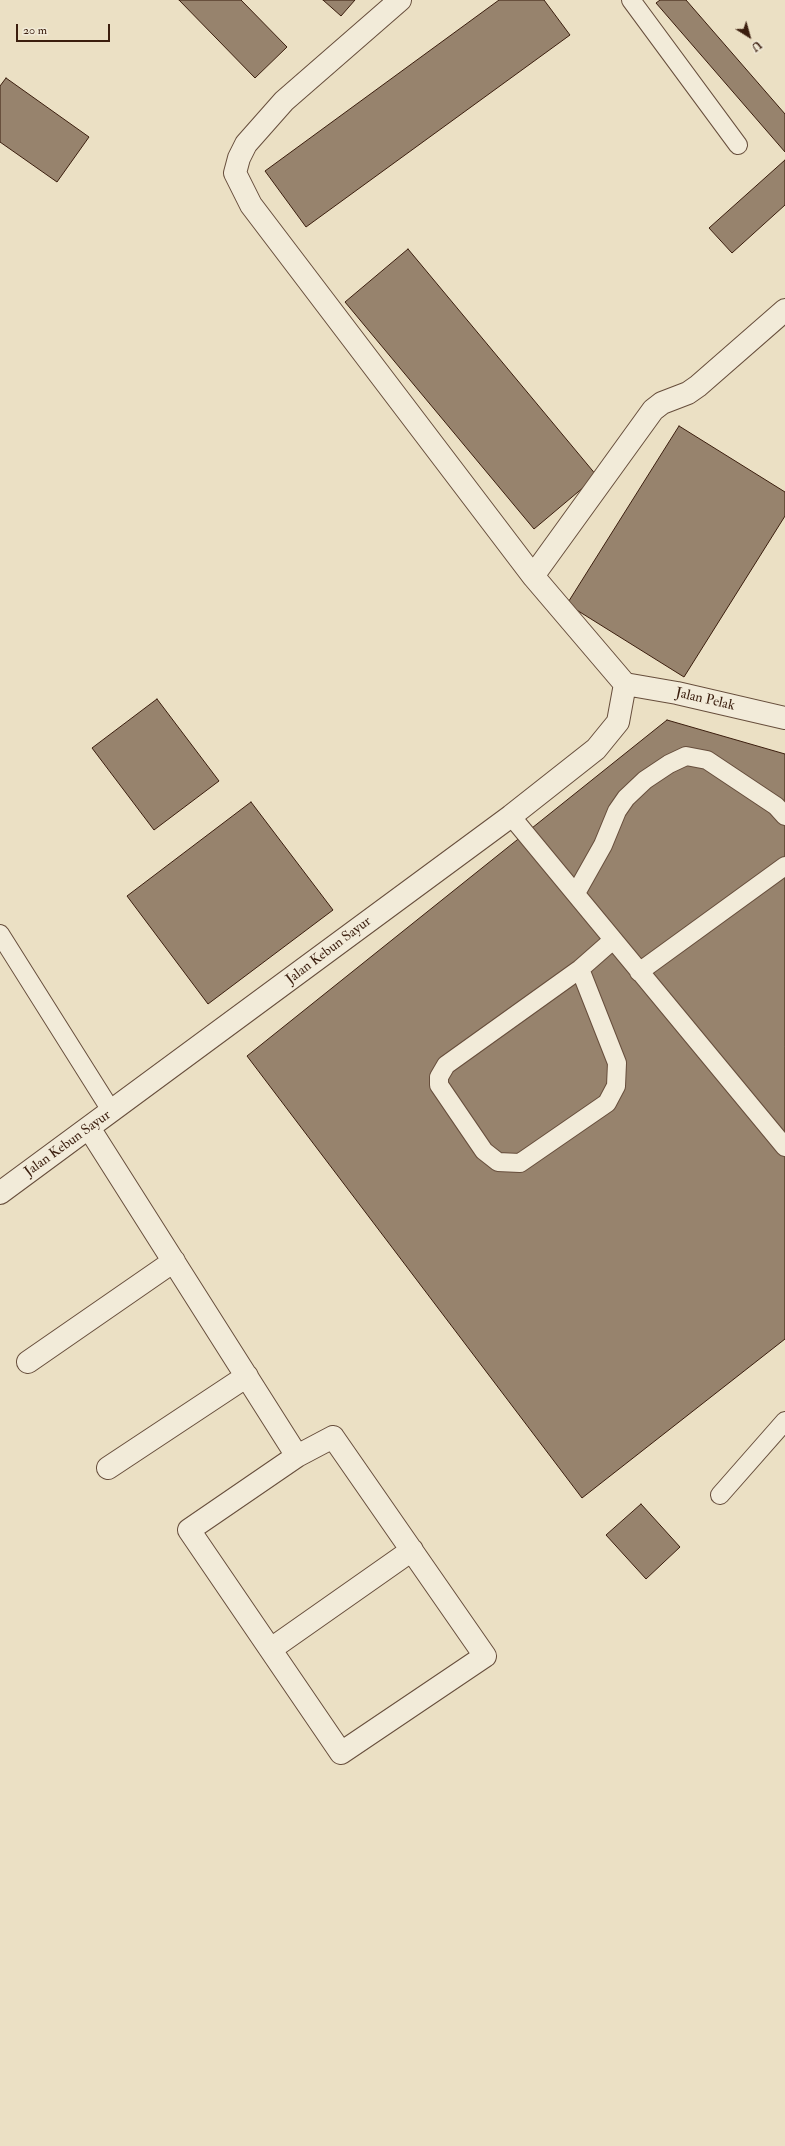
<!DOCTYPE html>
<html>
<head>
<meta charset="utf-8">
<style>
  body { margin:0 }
  #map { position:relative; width:785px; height:2146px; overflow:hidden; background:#ebe0c4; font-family:"IM FELL Double Pica",serif }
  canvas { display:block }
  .north { position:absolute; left:729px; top:16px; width:40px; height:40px; -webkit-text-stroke:3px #f2ebd9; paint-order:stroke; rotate:143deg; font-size:11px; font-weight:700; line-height:16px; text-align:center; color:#3b1e0e }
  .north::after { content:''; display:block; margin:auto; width:14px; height:18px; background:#3b1e0e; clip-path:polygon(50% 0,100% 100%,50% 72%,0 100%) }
  .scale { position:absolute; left:16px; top:24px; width:94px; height:18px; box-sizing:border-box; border:2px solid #3b1e0e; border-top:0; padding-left:5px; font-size:12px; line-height:14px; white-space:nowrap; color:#3b1e0e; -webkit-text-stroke:3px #f2ebd9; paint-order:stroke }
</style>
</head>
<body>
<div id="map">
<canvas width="785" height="2146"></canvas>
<div class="north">U</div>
<div class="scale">20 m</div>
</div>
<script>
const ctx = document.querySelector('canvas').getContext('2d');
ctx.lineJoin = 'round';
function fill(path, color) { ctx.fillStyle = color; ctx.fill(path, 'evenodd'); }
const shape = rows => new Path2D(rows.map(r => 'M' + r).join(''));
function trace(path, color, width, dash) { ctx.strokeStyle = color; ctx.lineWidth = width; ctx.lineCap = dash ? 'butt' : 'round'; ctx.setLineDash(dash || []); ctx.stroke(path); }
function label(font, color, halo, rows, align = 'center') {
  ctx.font = font + ' "IM FELL Double Pica",serif'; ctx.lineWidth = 4; ctx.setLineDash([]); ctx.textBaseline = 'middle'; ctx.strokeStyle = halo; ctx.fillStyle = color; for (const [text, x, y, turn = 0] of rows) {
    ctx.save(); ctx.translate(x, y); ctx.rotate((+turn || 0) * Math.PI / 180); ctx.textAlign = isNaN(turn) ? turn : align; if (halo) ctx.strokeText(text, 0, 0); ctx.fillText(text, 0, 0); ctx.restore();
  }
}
const building = shape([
  [179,0,241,0,287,47,255,78,179,0],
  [323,0,355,0,341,16,323,0],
  [499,0,544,0,570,35,306,227,265,171,499,0],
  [660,0,686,0,785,114,785,152,656,3,660,0],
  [6,78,89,137,57,182,0,142,0,86,6,78],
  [785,160,785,205,732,253,709,228,785,160],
  [408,249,597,476,534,529,345,302,408,249],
  [679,426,785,492,785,516,684,677,567,604,679,426],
  [157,699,219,781,154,830,92,748,157,699],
  [667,720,785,754,785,1339,582,1498,247,1056,667,720],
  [251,802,333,910,208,1004,127,896,251,802],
  [641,1504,680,1547,646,1579,606,1535,641,1504]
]);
fill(building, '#97836d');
trace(building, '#3b1e0e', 1);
const lane = shape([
  [631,0,738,145],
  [511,816,785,1147],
  [576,893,603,845,617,811,626,798,645,780,669,764,686,756,707,760,776,806,785,816],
  [0,934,112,1112],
  [580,969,617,1063,616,1086,607,1103,520,1163,498,1162,484,1151,439,1085,439,1077,446,1065,580,969,613,940],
  [639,972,785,866],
  [720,1495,785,1421]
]);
const street = shape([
  [400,0,284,101,246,144,239,158,235,173,251,205,533,576,625,684],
  [533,576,653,410,662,403,688,393,698,386,785,310],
  [625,684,677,693,785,718],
  [89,1128,297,1456],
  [0,1193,511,816,596,749,618,722,625,684],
  [28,1362,174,1261],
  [333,1437,485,1656,341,1753,189,1530,297,1456,333,1437],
  [108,1468,247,1376],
  [271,1649,412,1550]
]);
trace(lane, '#674e3c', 20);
trace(street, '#674e3c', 24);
trace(lane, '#f2ebd9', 18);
trace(street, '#f2ebd9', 22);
label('14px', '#3b1e0e', '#f2ebd9', [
  ["Jalan Pelak",705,700,13],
  ["Jalan Kebun Sayur",329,951,-37],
  ["Jalan Kebun Sayur",68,1144,-36]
]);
</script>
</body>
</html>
